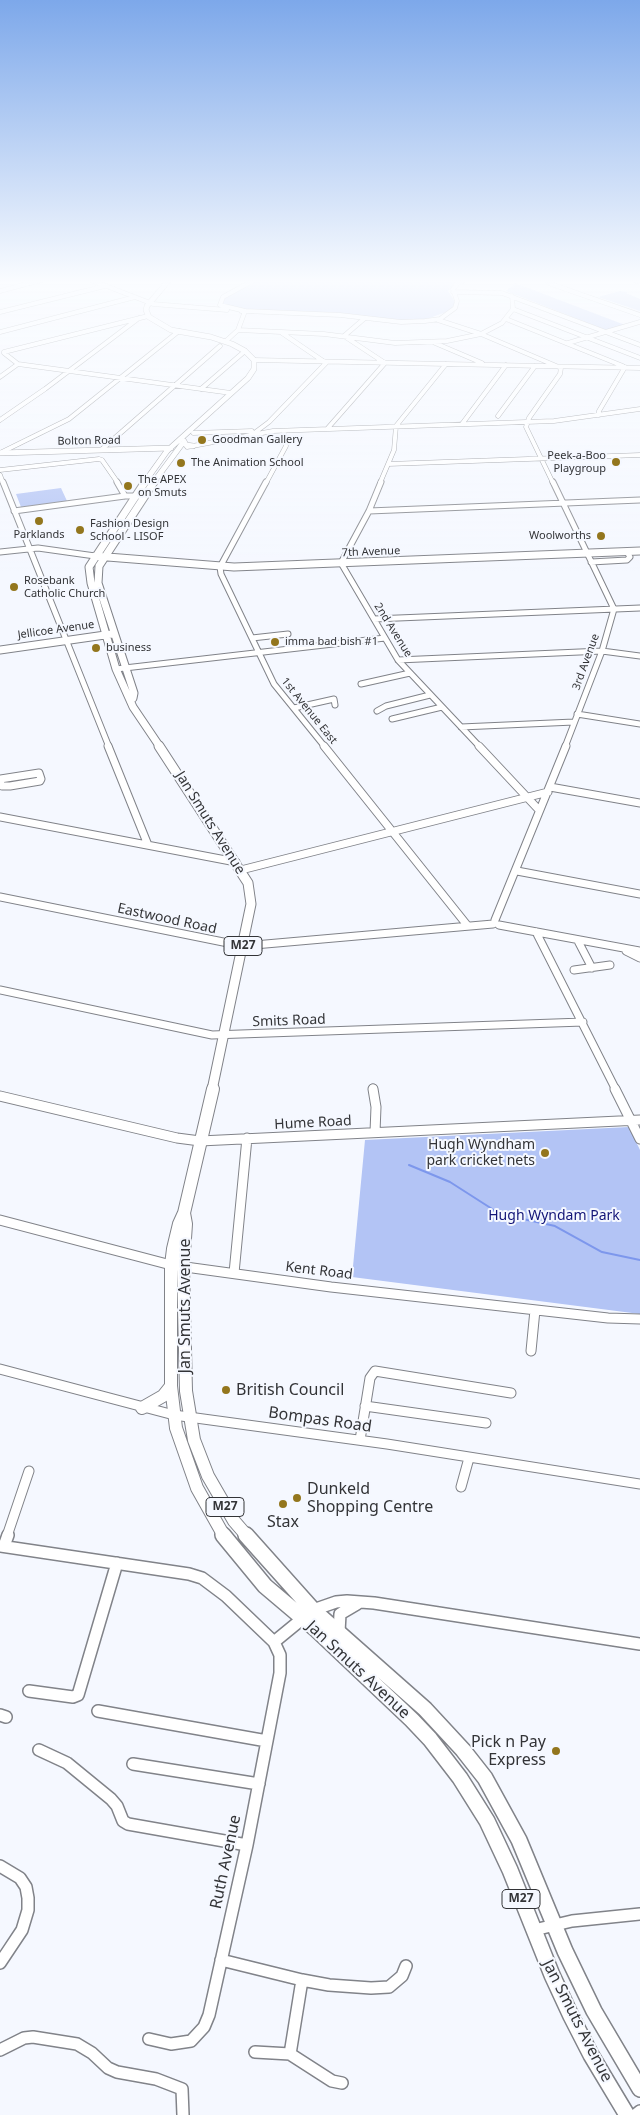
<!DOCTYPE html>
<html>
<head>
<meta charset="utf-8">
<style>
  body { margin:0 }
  canvas { display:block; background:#f5f8ff }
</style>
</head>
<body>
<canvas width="640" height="2115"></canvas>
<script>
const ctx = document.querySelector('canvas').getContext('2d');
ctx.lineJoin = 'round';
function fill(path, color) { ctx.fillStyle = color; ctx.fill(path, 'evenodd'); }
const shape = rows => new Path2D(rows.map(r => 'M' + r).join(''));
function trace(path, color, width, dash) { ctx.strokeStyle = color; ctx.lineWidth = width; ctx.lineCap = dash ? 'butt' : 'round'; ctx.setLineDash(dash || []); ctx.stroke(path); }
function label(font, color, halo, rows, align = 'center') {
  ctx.font = font + ' "Noto Sans",sans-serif'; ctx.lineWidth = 4; ctx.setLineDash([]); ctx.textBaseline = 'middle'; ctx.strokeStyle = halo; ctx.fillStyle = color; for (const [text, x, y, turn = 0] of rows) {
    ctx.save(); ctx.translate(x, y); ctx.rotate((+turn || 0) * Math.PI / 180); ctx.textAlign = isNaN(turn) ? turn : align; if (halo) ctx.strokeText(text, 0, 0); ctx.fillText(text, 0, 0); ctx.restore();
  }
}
fill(shape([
  [257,279,461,279,456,281,448,291,454,300,454,305,449,311,424,320,403,322,341,314,220,308,223,299],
  [515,283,625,325,606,330,506,291],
  [620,291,628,292,626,293,640,299,640,311,598,297],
  [61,488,67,501,21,507,16,494],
  [629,1127,640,1150,640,1314,352,1277,365,1140]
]), '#b3c4f5');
trace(shape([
  [409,1165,450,1182,500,1214,555,1226,602,1252,640,1260]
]), '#7d97ec', 2);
const minorFar4 = shape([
  [88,279,153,304,227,310],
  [256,279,223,297,220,305,245,311,340,315,401,322,425,321,440,319,455,308,457,301,453,289,458,283,466,279],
  [545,279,551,284,640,315],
  [631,279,640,282],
  [0,291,45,279],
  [453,292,502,293,640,345],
  [513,309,640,358],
  [0,312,105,286],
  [506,319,623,366],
  [438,320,481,334,561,368,560,374,529,418,526,427,553,483],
  [238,330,324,334,395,343,447,341,481,334,502,323,513,309,512,296],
  [0,332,135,297],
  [226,341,238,330,245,311,241,311],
  [435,343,482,363],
  [568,343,640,322],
  [4,352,148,316],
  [4,353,18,364,231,393],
  [254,360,640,368],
  [0,377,18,364],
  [201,389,245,351],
  [599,415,599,411,625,367],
  [498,416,535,366],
  [0,420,45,389,139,318],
  [462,424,506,365],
  [327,429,385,363,344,336,365,318],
  [193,433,252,431],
  [253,434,269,422,326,363,282,333],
  [187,447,273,431,554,421,640,409],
  [101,450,220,346],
  [0,453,69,419,179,331],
  [388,464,640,455],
  [0,470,99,459,102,460,118,483],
  [0,475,3,483],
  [266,483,286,446,284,431],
  [380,483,394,450,396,426,446,364]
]);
const minorFar3 = shape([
  [3,482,109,747],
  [117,482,125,496],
  [266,482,220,567,221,574,274,684,325,747],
  [381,482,369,511,341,563,398,660,480,747],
  [553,482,614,609,602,651,565,747],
  [14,511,125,496,142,496],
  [369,511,640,500],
  [0,552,38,548,95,556],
  [591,562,627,560,630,557,627,552],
  [374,619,640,608],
  [252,638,288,634],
  [398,660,602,651,640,656],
  [116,669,385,638],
  [361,684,410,673],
  [294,708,334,699,335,705],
  [377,711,386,706,430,695],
  [577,714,640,724],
  [392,719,442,707],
  [461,727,574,722]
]);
const minorFar2 = shape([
  [108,746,148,845],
  [324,746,467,925],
  [479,746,539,810],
  [0,779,39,773,41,779,40,781,10,786,2,786,0,782],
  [550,787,640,803],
  [0,817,236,862],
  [241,870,548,792],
  [517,871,640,894],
  [0,897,243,946,493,924],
  [495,920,566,746],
  [499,925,640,951],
  [536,932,616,1090],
  [578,941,592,968],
  [626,951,640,958],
  [574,970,610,965],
  [0,990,212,1035,583,1022],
  [373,1088,373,1090]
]);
const minorFar1 = shape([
  [373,1089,376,1107,375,1132],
  [615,1089,640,1139],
  [0,1096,177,1138,200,1141,640,1120],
  [0,1220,171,1265,331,1287,608,1318,640,1319],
  [234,1273,247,1138],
  [531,1351,535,1310],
  [0,1369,174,1415,387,1444,640,1484],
  [365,1406,486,1423],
  [360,1440,370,1378,375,1371,511,1393],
  [461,1487,469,1458],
  [7,1536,29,1471]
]);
const minor = shape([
  [0,1546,189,1574,202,1578,226,1596,274,1642,280,1655,280,1673,247,1845,209,2015,204,2027,191,2041,171,2044,149,2039],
  [4,1546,8,1535],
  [339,1632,340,1614,357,1604],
  [274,1642,313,1610,336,1602,347,1601,374,1603,640,1644],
  [29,1691,73,1697,78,1695,117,1563],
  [98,1711,267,1741],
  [0,1715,6,1717],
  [39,1750,67,1763,111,1799,117,1806,123,1821,128,1824,247,1845],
  [133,1764,259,1784],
  [0,1866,20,1878,26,1887,28,1898,28,1910,22,1930,0,1963],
  [534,1930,572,1921,640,1914],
  [221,1960,302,1980,329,1985,371,1988,389,1987,402,1976,406,1966],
  [0,2050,24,2038,33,2037,77,2044,92,2053,108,2068,117,2072,156,2079,182,2089,183,2115],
  [255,2052,290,2054,332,2081,342,2083],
  [290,2054,302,1980],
  [635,2115,640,2111]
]);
const majorFar4 = shape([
  [184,441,186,445,193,446],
  [0,453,171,448],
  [144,483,167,451,248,378,254,369,254,360,245,351,232,344,211,337,171,330,149,317,146,310,147,306,170,279],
  [153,483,182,444]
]);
const majorFar3 = shape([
  [145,482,89,567,91,583,116,669,133,707,160,747],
  [95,556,234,567,640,551],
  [0,650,112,634],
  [133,698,134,693,98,583,99,566,154,482]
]);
const majorFar2 = shape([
  [159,746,248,883,251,904,212,1090]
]);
const majorFar1 = shape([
  [213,1089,184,1213,179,1224,173,1249,171,1265,171,1386,176,1428,197,1488,224,1536],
  [184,1213,186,1224,183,1267,186,1391,194,1440,208,1476,234,1521,247,1536],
  [142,1408,163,1396,171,1386]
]);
const major = shape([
  [223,1535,265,1586,317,1630,412,1720,430,1739,460,1778,487,1821,510,1870,552,1975,571,2016,591,2055,627,2115],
  [246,1535,313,1610,425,1709,463,1750,485,1778,519,1840,565,1951,594,2011,640,2089]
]);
trace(minorFar4, '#818389', 5);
trace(minorFar3, '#818389', 7);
trace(minorFar2, '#818389', 9);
trace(minorFar1, '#818389', 11);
trace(minor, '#818389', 14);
trace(majorFar4, '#818389', 6);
trace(majorFar3, '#818389', 9);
trace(majorFar2, '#818389', 11);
trace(majorFar1, '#818389', 14);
trace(major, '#818389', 18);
trace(minorFar4, '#fff', 4);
trace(minorFar3, '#fff', 5);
trace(minorFar2, '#fff', 7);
trace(minorFar1, '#fff', 9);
trace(minor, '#fff', 11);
trace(majorFar4, '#fff', 5);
trace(majorFar3, '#fff', 7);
trace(majorFar2, '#fff', 9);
trace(majorFar1, '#fff', 12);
trace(major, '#fff', 15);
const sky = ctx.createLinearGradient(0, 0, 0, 575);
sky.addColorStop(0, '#7da8ea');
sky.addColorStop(0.49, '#fafcff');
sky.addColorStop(1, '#fafcff00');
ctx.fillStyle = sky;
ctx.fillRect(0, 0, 640, 575);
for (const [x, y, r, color] of [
  [202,440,5,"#93761d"],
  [616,462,5,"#93761d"],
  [181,463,5,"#93761d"],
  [128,486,5,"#93761d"],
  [39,521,5,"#93761d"],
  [80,530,5,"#93761d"],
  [601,536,5,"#93761d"],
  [14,587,5,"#93761d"],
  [275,642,5,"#93761d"],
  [96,648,5,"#93761d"],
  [545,1153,5,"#93761d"],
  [226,1390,5,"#93761d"],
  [297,1498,5,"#93761d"],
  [283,1504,5,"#93761d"],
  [556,1751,5,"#93761d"]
]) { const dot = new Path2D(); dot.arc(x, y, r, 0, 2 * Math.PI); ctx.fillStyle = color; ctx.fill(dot); trace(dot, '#f5f8ff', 2); }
label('11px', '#333437', '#f5f8ff', [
  ["Goodman Gallery",212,440],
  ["Peek-a-Boo",606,456,"right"],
  ["Playgroup",606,469,"right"],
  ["The Animation School",191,463],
  ["The APEX",138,480],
  ["on Smuts",138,493],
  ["Fashion Design",90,524],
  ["School - LISOF",90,537],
  ["Parklands",39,535,"center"],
  ["Woolworths",591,536,"right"],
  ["Rosebank",24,581],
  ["Catholic Church",24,594],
  ["imma bad bish #1",285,642],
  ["business",106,648]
], 'left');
label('11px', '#333437', '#f5f8ff', [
  ["Bolton Road",89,441,-1],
  ["7th Avenue",371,552,-2],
  ["Jellicoe Avenue",56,630,-8],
  ["2nd Avenue",393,630,58],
  ["3rd Avenue",586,662,-70],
  ["1st Avenue East",309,711,51]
]);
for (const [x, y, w] of [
  [243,946,38],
  [225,1507,38],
  [521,1899,38]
]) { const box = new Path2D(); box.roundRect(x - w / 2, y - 9.5, w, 19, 4); ctx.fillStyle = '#f5f8ff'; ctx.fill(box); trace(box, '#333437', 1); }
label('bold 12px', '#333437', null, [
  ["M27",243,946],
  ["M27",225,1507],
  ["M27",521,1899]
]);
label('14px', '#333437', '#f5f8ff', [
  ["Jan Smuts Avenue",210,823,58],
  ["Eastwood Road",167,919,12],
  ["Smits Road",289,1021,-2],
  ["Hume Road",313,1123,-3],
  ["Kent Road",319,1271,7]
]);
label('14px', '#333437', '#f5f8ff', [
  ["Hugh Wyndham",535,1145],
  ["park cricket nets",535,1161]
], 'right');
label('14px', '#121477', '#f5f8ff', [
  ["Hugh Wyndam Park",554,1216]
]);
label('16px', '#333437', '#f5f8ff', [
  ["Jan Smuts Avenue",185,1306,-90],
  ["Bompas Road",320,1420,8],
  ["Jan Smuts Avenue",358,1670,43],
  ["Ruth Avenue",226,1862,-78],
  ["Jan Smuts Avenue",577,2021,63]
]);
label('16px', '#333437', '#f5f8ff', [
  ["British Council",236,1390],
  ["Dunkeld",307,1489],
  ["Shopping Centre",307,1507],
  ["Stax",283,1522,"center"],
  ["Pick n Pay",546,1742,"right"],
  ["Express",546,1760,"right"]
], 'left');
</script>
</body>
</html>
